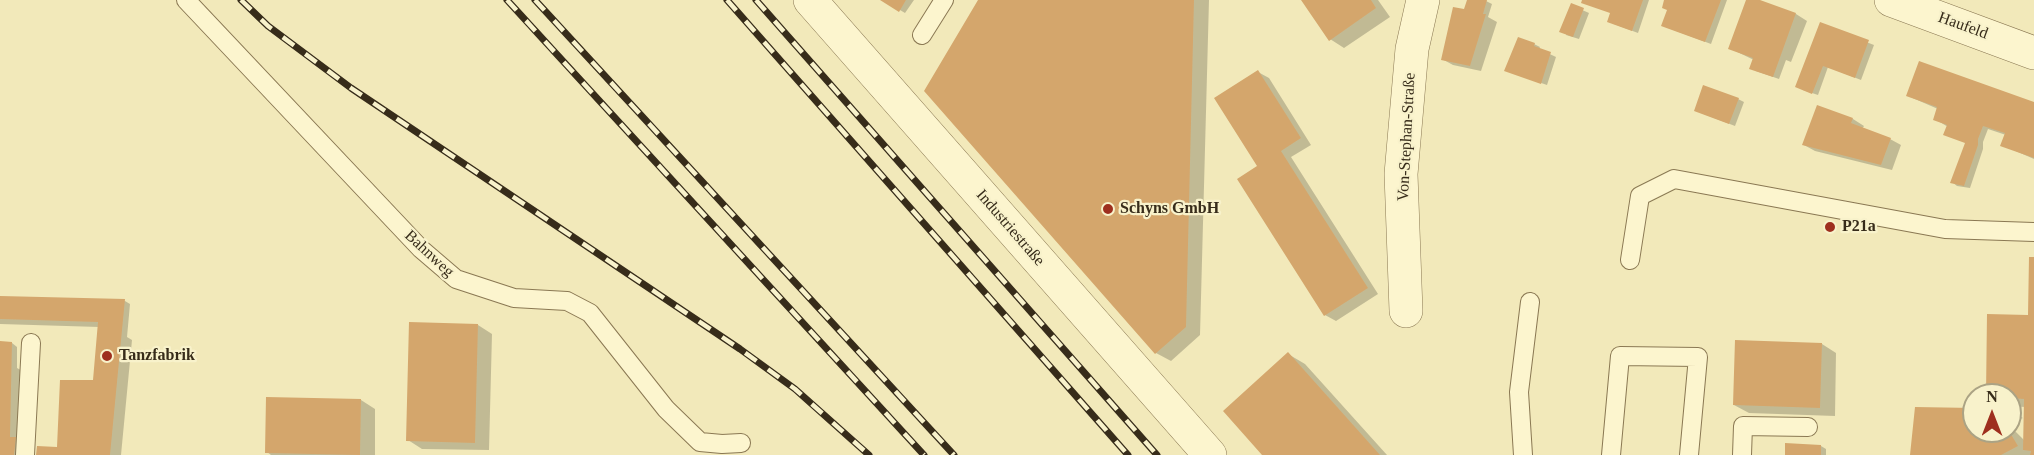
<!DOCTYPE html>
<html>
<head>
<meta charset="utf-8">
<style>
  body { margin:0 }
  #map { position:relative; width:2034px; height:455px; overflow:hidden; background:#f2e9ba; font-family:"Times New Roman",serif }
  canvas { display:block }
  .north { position:absolute; left:1962px; top:383px; width:60px; height:60px; box-sizing:border-box; background:#f8f2cb; border:2px solid #aba384; border-radius:50%; rotate:0deg; font-size:16px; font-weight:700; line-height:24px; text-align:center; color:#372c1a }
  .north::after { content:''; display:block; margin:auto; width:21px; height:27px; background:#9e2f1e; clip-path:polygon(50% 0,100% 100%,50% 72%,0 100%) }
</style>
</head>
<body>
<div id="map">
<canvas width="2034" height="455"></canvas>
<div class="north">N</div>
</div>
<script>
const ctx = document.querySelector('canvas').getContext('2d');
ctx.lineJoin = 'round';
function fill(path, color) { ctx.fillStyle = color; ctx.fill(path, 'evenodd'); }
const shape = rows => new Path2D(rows.map(r => 'M' + r).join(''));
function trace(path, color, width, dash) { ctx.strokeStyle = color; ctx.lineWidth = width; ctx.lineCap = dash ? 'butt' : 'round'; ctx.setLineDash(dash || []); ctx.stroke(path); }
function label(font, color, halo, rows, align = 'center') {
  ctx.font = font + ' "Times New Roman",serif'; ctx.lineWidth = 4.5; ctx.setLineDash([]); ctx.textBaseline = 'middle'; ctx.strokeStyle = halo; ctx.fillStyle = color; for (const [text, x, y, turn = 0] of rows) {
    ctx.save(); ctx.translate(x, y); ctx.rotate((+turn || 0) * Math.PI / 180); ctx.textAlign = isNaN(turn) ? turn : align; if (halo) ctx.strokeText(text, 0, 0); ctx.fillText(text, 0, 0); ctx.restore();
  }
}
fill(shape([
  [883,0,914,0,905,13],
  [980,0,1209,0,1200,335,1171,361,1156,353],
  [1303,0,1378,0,1390,17,1344,48,1330,39],
  [1468,0,1484,0,1492,4,1488,17,1497,22,1481,71,1453,65,1442,59,1472,13],
  [1583,0,1649,0,1638,33,1614,24,1612,13],
  [1666,0,1727,0,1711,44,1663,26,1669,10],
  [1747,0,1756,0,1796,14,1807,21,1791,62,1786,60,1779,79,1756,71,1754,60,1729,48],
  [1571,5,1589,13,1579,39,1566,35],
  [1820,24,1874,45,1861,80,1828,67,1818,95,1803,90],
  [1534,44,1540,47,1539,49,1556,57,1547,85,1512,73],
  [1258,72,1269,78,1311,145,1291,157,1378,294,1336,321,1325,315,1260,166],
  [1908,96,2034,104,2034,159,2002,145,2006,135,1988,129,1983,142,1983,149,1970,188,1957,186,1952,182,1966,143,1948,127,1935,119,1938,109],
  [1738,99,1744,102,1735,126,1701,113],
  [1818,107,1853,119,1864,126,1862,129,1890,139,1901,145,1892,170,1815,151,1804,145],
  [2034,259,2034,455,1911,455,1974,410,1974,431,2010,431,2010,411,2023,418,2017,420,2011,427,2024,440,2025,407,2010,406,2010,395,1988,395,2029,317],
  [0,298,125,301,130,304,127,337,132,340,121,455,38,455,59,448,94,382,99,327,0,324],
  [478,325,492,334,489,450,422,449,408,440],
  [0,343,12,343,17,347,17,368,26,373,30,455,0,455],
  [1822,344,1836,353,1835,416,1749,413,1734,405],
  [1288,354,1305,364,1387,455,1264,455],
  [361,400,375,409,375,455,271,455,267,452],
  [1821,446,1826,449,1826,455,1786,455]
]), '#0003');
fill(shape([
  [880,0,906,0,899,12],
  [978,0,1194,0,1186,327,1155,354,924,91],
  [1301,0,1371,0,1376,8,1329,41],
  [1467,0,1487,0,1483,14,1486,14,1470,66,1441,60,1453,7,1464,9],
  [1582,0,1643,0,1632,31,1607,22,1610,13,1581,3],
  [1664,0,1721,0,1705,42,1661,26,1667,10,1662,8],
  [1746,0,1760,0,1796,13,1773,77,1749,69,1753,58,1728,49],
  [1571,3,1584,8,1573,37,1559,32],
  [1820,22,1869,40,1855,78,1823,66,1812,94,1795,87],
  [1518,37,1535,43,1534,46,1551,52,1541,84,1504,71],
  [1919,61,2034,102,2034,158,2000,146,2005,133,1983,126,1978,139,1978,145,1964,186,1950,183,1965,143,1943,135,1947,125,1933,120,1937,107,1906,96],
  [1258,70,1301,138,1281,151,1368,288,1324,316,1237,179,1257,166,1214,98],
  [1703,85,1739,98,1729,124,1694,111],
  [1817,105,1853,118,1851,123,1891,138,1881,165,1802,145],
  [2029,257,2034,257,2034,455,2030,455,2031,451,2023,450,2024,399,2010,398,2010,395,1986,395,1987,314,2028,315],
  [0,296,125,299,110,455,36,455,37,446,57,447,60,380,93,380,98,322,0,319],
  [409,322,478,324,475,443,406,441],
  [1735,340,1822,343,1820,408,1733,405],
  [0,341,12,342,10,437,16,437,14,455,0,455],
  [1288,352,1380,455,1262,455,1223,411],
  [266,397,361,399,360,455,265,453],
  [1915,407,1974,408,1974,431,2009,431,2018,446,2001,455,1910,455],
  [1785,443,1821,445,1821,455,1785,455]
]), '#d4a66c');
const service = shape([
  [186,0,421,249,456,279,514,298,567,301,590,313,666,409,700,442,722,444,741,443],
  [922,35,944,0],
  [1630,260,1640,196,1674,179,1945,229,2034,232],
  [25,455,31,343],
  [1523,455,1519,392,1530,302],
  [1611,455,1620,356,1698,357,1689,455],
  [1742,455,1743,426,1808,427]
]);
const minor = shape([
  [810,0,1210,455],
  [1891,0,2034,53],
  [1406,311,1401,174,1412,49,1423,0]
]);
trace(service, '#8a7853', 20);
trace(minor, '#8a7853', 34);
trace(service, '#fcf5ce', 18);
trace(minor, '#fcf5ce', 33);
const rail = shape([
  [241,0,268,26,351,88,740,349,795,389,869,455],
  [507,0,924,455],
  [535,0,954,455],
  [727,0,1128,455],
  [756,0,1157,455]
]);
trace(rail, '#372c1a', 7);
trace(rail, '#f8f2cb', 4.5, [14]);
for (const [x, y, r, color] of [
  [1108,209,6,"#9e2f1e"],
  [1830,227,6,"#9e2f1e"],
  [107,356,6,"#9e2f1e"]
]) { const dot = new Path2D(); dot.arc(x, y, r, 0, 2 * Math.PI); ctx.fillStyle = color; ctx.fill(dot); trace(dot, '#f8f2cb', 2); }
label('16px', '#372c1a', '#f8f2cb', [
  ["Haufeld",1963,26,20],
  ["Von-Stephan-Straße",1407,137,-87],
  ["Industriestraße",1010,228,49],
  ["Bahnweg",429,254,43]
]);
label('bold 16px', '#372c1a', '#f8f2cb', [
  ["Schyns GmbH",1120,209],
  ["P21a",1842,227],
  ["Tanzfabrik",119,356]
], 'left');
</script>
</body>
</html>
